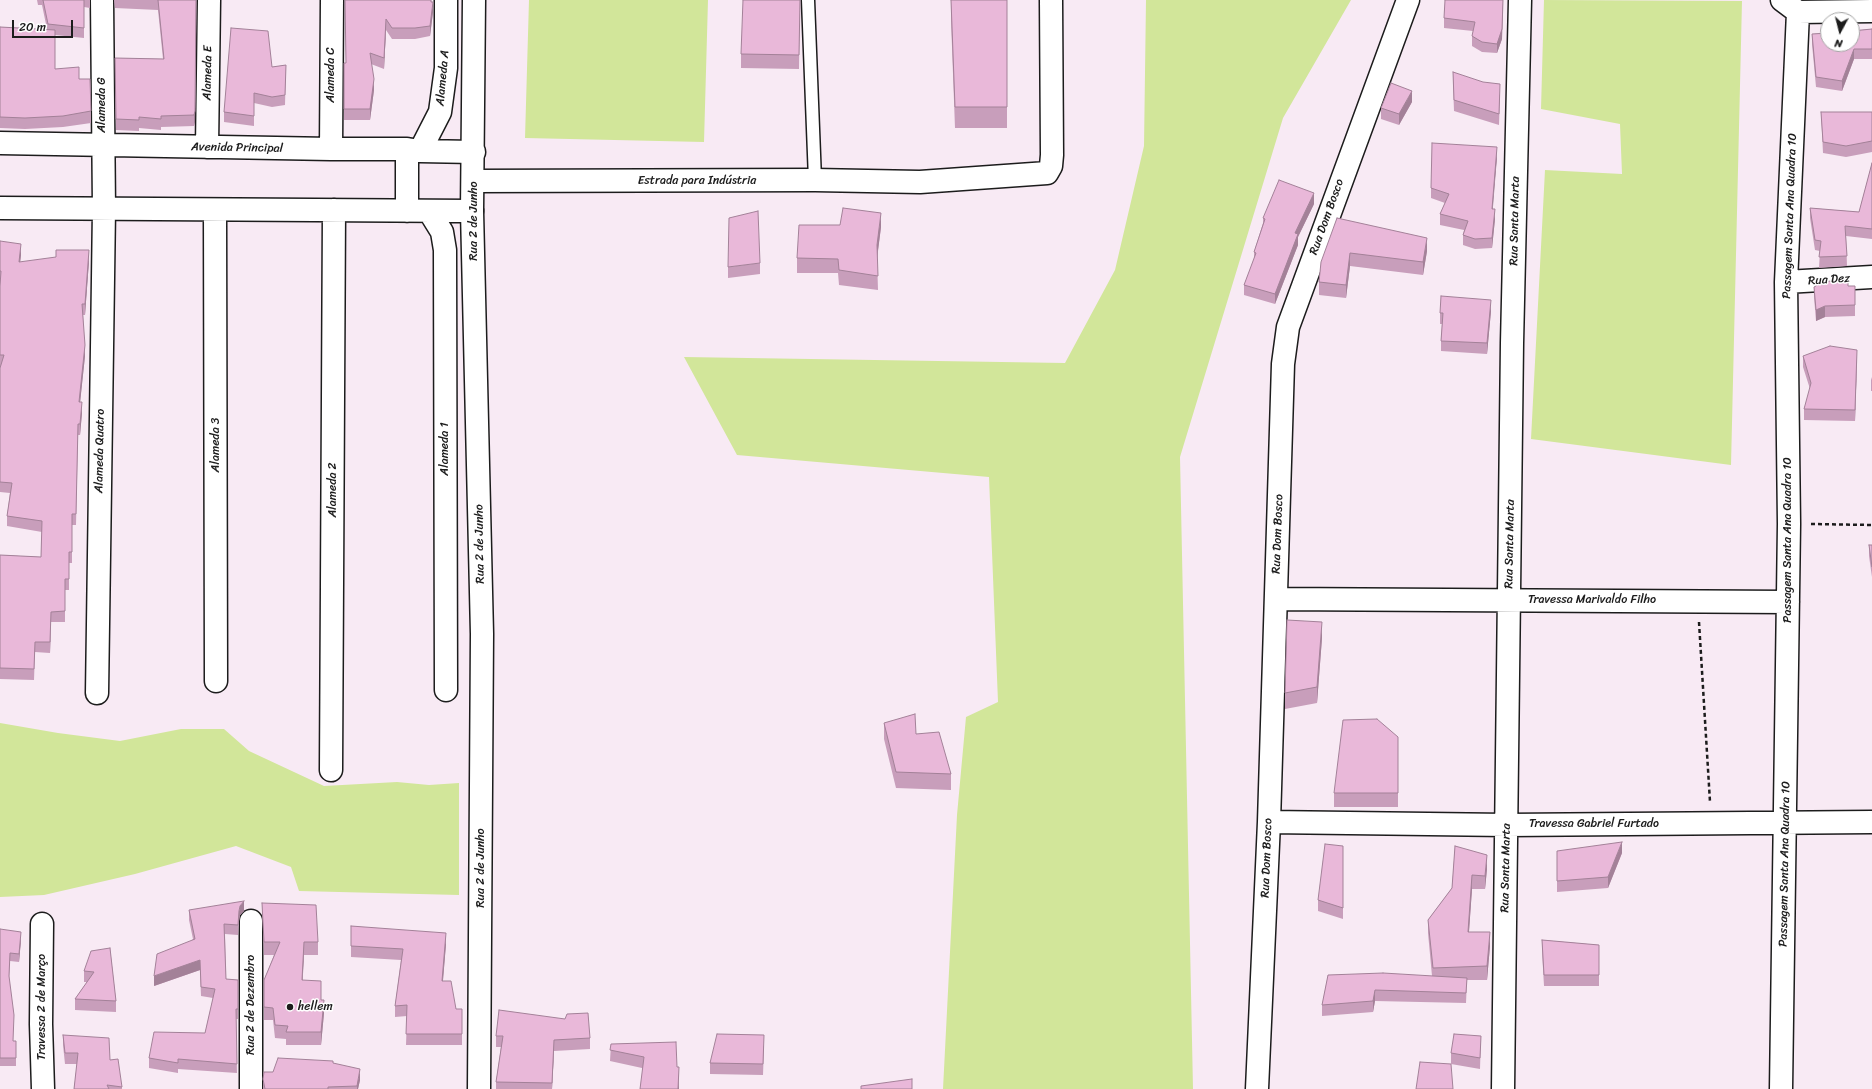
<!DOCTYPE html>
<html>
<head>
<meta charset="utf-8">
<style>
  body { margin:0 }
  #map { position:relative; width:1872px; height:1089px; overflow:hidden; background:#f8eaf4; font-family:Sriracha,sans-serif }
  canvas { display:block }
  .north { position:absolute; left:1820px; top:12px; width:40px; height:40px; box-sizing:border-box; background:#fff; border:1px solid #a4a4a4; border-radius:50%; rotate:187deg; font-size:11px; font-weight:700; line-height:16px; text-align:center; color:#1c1c1c }
  .north::after { content:''; display:block; margin:auto; width:14px; height:18px; background:#1c1c1c; clip-path:polygon(50% 0,100% 100%,50% 72%,0 100%) }
  .scale { position:absolute; left:12px; top:20px; width:61px; height:18px; box-sizing:border-box; border:2px solid #1c1c1c; border-top:0; padding-left:5px; font-size:12px; line-height:14px; white-space:nowrap; color:#1c1c1c; -webkit-text-stroke:3px #fff; paint-order:stroke }
</style>
</head>
<body>
<div id="map">
<canvas width="1872" height="1089"></canvas>
<div class="north">N</div>
<div class="scale">20 m</div>
</div>
<script>
const ctx = document.querySelector('canvas').getContext('2d');
ctx.lineJoin = 'round';
function fill(path, color) { ctx.fillStyle = color; ctx.fill(path, 'evenodd'); }
const shape = rows => new Path2D(rows.map(r => 'M' + r).join(''));
function trace(path, color, width, dash) { ctx.strokeStyle = color; ctx.lineWidth = width; ctx.lineCap = dash ? 'butt' : 'round'; ctx.setLineDash(dash || []); ctx.stroke(path); }
function label(font, color, halo, rows, align = 'center') {
  ctx.font = font + ' Sriracha,sans-serif'; ctx.lineWidth = 3; ctx.setLineDash([]); ctx.textBaseline = 'middle'; ctx.strokeStyle = halo; ctx.fillStyle = color; for (const [text, x, y, turn = 0] of rows) {
    ctx.save(); ctx.translate(x, y); ctx.rotate((+turn || 0) * Math.PI / 180); ctx.textAlign = isNaN(turn) ? turn : align; if (halo) ctx.strokeText(text, 0, 0); ctx.fillText(text, 0, 0); ctx.restore();
  }
}
fill(shape([
  [529,0,708,0,704,142,525,138],
  [1146,0,1351,0,1283,118,1180,457,1193,1089,943,1089,957,815,966,717,998,702,989,477,737,455,684,357,1065,363,1115,270,1144,146],
  [1544,0,1742,1,1731,465,1531,439,1545,170,1622,174,1620,124,1541,109],
  [0,723,58,733,120,741,181,729,224,729,249,751,324,786,397,782,429,785,459,783,459,895,299,891,291,867,236,846,135,874,44,895,0,897]
]), '#d2e69a');
const lane = shape([
  [808,0,815,180]
]);
const street = shape([
  [1798,12,1872,11],
  [0,143,331,149,407,149,420,151,474,152],
  [207,147,209,0],
  [331,149,332,0],
  [420,151,440,112,446,68,446,0],
  [474,181,815,180,920,182,1047,173,1051,166,1052,155,1051,0],
  [0,208,472,211],
  [215,210,216,681],
  [407,211,407,149],
  [429,211,442,232,445,250,446,690],
  [1786,282,1872,277],
  [1276,599,1788,602],
  [97,693,104,209,102,0],
  [331,770,334,210],
  [1269,822,1507,825,1872,822],
  [42,924,41,1024,43,1089],
  [251,1089,251,921],
  [1257,1089,1269,822,1283,364,1288,327,1408,0],
  [1503,1089,1512,343,1520,0],
  [1781,1089,1789,524,1786,282,1798,12,1782,0]
]);
const secondary = shape([
  [474,0,472,211,482,634,479,1089]
]);
trace(lane, '#1c1c1c', 15);
trace(street, '#1c1c1c', 25);
trace(secondary, '#1c1c1c', 25);
trace(shape([
  [1811,524,1872,525],
  [1699,622,1710,802]
]), '#1c1c1c', 2.5, [4, 3]);
trace(lane, '#fff', 12);
trace(street, '#fff', 22);
trace(secondary, '#fff', 22);
fill(shape([
  [37,0,90,0,90,8,84,7,84,38,55,35,55,69,79,79,90,79,91,123,63,127,25,129,0,128,0,27,47,29,42,5,38,5],
  [114,0,196,0,195,122,194,126,161,127,161,130,139,128,139,131,116,130,115,58,163,59,158,10,115,8],
  [345,0,431,0,433,12,430,36,415,39,392,39,386,30,384,69,371,64,374,90,370,120,344,120,344,63,346,63],
  [800,0,799,69,741,68,741,54],
  [951,0,1007,0,1007,128,955,128,951,20],
  [1503,0,1502,39,1497,53,1482,52,1472,46,1472,36,1473,31,1444,28,1444,18],
  [1872,29,1872,59,1854,59,1842,91,1816,87,1812,44,1812,34],
  [286,65,285,105,272,107,254,103,254,126,224,122,224,112,272,67],
  [1453,72,1500,95,1499,125,1454,111,1453,83],
  [1412,102,1399,125,1381,119,1381,108],
  [1821,112,1872,112,1872,152,1846,157,1823,153],
  [1497,157,1492,209,1495,219,1492,248,1475,249,1463,245,1463,235,1464,230,1440,225,1440,214,1445,203,1431,198,1431,188],
  [1872,163,1872,239,1846,236,1847,266,1819,268,1820,251,1815,250,1810,218,1810,208,1859,212],
  [1314,204,1298,237,1298,245,1275,304,1244,295,1244,285,1254,259,1254,252,1263,223,1263,218],
  [1337,218,1427,251,1423,275,1350,266,1346,298,1319,295,1319,282],
  [881,227,877,257,878,290,839,285,838,273,797,273,797,258],
  [0,241,21,255,20,262,89,261,85,315,83,315,85,356,80,402,82,413,80,435,78,435,76,525,72,525,72,563,69,563,69,590,65,590,65,622,51,622,50,653,35,652,34,680,0,679,0,555,41,557,42,532,7,526,7,516,10,493,0,492,0,368,1,366,0,366],
  [760,263,760,274,728,278,728,267],
  [1848,286,1855,286,1855,316,1825,317,1816,321,1814,297,1814,287],
  [1491,311,1487,354,1441,351,1441,341,1442,324,1440,324,1440,313],
  [1803,356,1857,360,1855,421,1804,420,1804,409,1810,389,1803,367],
  [1872,377,1872,391,1871,391,1871,380],
  [1869,545,1872,545,1872,577,1869,556],
  [1322,638,1317,703,1285,709,1285,693],
  [884,723,916,734,951,774,951,790,896,788,884,739],
  [1398,737,1398,807,1334,807,1334,793],
  [1343,846,1343,919,1318,911,1318,900],
  [1455,846,1487,869,1485,889,1472,889,1469,932,1490,946,1487,980,1467,980,1466,1003,1375,1001,1373,1012,1322,1016,1322,1005,1328,975,1432,976,1428,933,1428,920,1452,888],
  [1557,851,1622,853,1608,888,1557,892],
  [262,903,318,942,318,955,304,955,302,980,321,1000,324,1013,321,1045,286,1045,286,1039,275,1038,273,1020,264,1020,264,980,274,955,264,955],
  [189,910,244,911,240,915,239,921,238,935,225,934,226,979,238,980,238,1019,236,1019,237,1073,178,1069,178,1073,149,1068,149,1058,205,1033,213,998,201,996,200,970,154,986,193,939,189,920],
  [351,926,446,944,443,981,456,1009,462,1009,462,1045,406,1045,407,1016,395,1017,395,1006,401,960,351,957],
  [0,929,21,940,19,962,10,961,9,979,13,1041,16,1041,16,1066,0,1066],
  [1542,940,1599,945,1599,986,1544,986,1542,951],
  [110,948,116,1001,116,1012,75,1010,75,999,87,982,84,982,84,971],
  [63,1035,110,1060,122,1087,122,1089,74,1089,77,1064,65,1064,63,1045],
  [496,1036,590,1038,590,1049,554,1051,552,1089,496,1089,496,1082,501,1047,496,1047],
  [1481,1036,1480,1069,1451,1064,1451,1053],
  [611,1044,677,1067,679,1078,642,1068,610,1061],
  [764,1046,763,1075,710,1074,710,1063],
  [333,1063,360,1080,358,1089,263,1089,264,1072,273,1072]
]), '#c89ebb');
fill(shape([
  [196,0,195,122,194,126,194,115],
  [1503,0,1502,39,1497,53,1497,44],
  [433,2,433,12,430,36,430,26],
  [386,19,386,30,384,69,384,58],
  [1854,49,1854,59,1842,91,1842,81],
  [374,79,374,90,370,120,370,109],
  [1412,91,1412,102,1399,125,1399,114],
  [1497,147,1497,157,1492,219,1492,209],
  [1314,193,1314,204,1298,237,1298,245,1275,304,1275,294,1295,233],
  [1495,209,1495,219,1492,248,1492,238],
  [881,213,881,227,877,259,877,245],
  [1427,238,1427,251,1423,275,1423,262],
  [21,244,21,255,19,272,19,262],
  [89,250,89,261,85,315,85,304],
  [1350,253,1350,266,1346,298,1346,285],
  [1491,300,1491,311,1487,354,1487,343],
  [1825,306,1825,317,1816,321,1816,310],
  [85,345,85,356,79,413,79,402],
  [1857,350,1857,360,1855,421,1855,410],
  [82,402,82,413,80,435,80,424],
  [51,612,51,622,50,653,50,642],
  [1322,622,1322,638,1317,703,1317,687],
  [1622,842,1622,853,1608,888,1608,877],
  [1487,855,1487,869,1485,889,1485,876],
  [1472,875,1472,889,1468,945,1468,932],
  [244,901,244,911,240,915,239,921,239,911,240,906],
  [21,932,21,940,19,962,19,954],
  [1490,932,1490,946,1487,980,1487,966],
  [446,933,446,944,442,991,442,981],
  [304,942,304,955,302,993,302,980],
  [200,960,200,970,154,986,154,976],
  [1375,990,1375,1001,1373,1012,1373,1001],
  [324,1000,324,1013,321,1045,321,1032],
  [554,1040,554,1051,552,1089,552,1083],
  [679,1067,679,1089,678,1089],
  [360,1069,360,1080,358,1089,357,1089,357,1086]
]), '#a38198');
const building = shape([
  [43,0,84,0,84,28,48,24,43,0],
  [158,0,196,0,195,111,194,115,161,116,161,119,139,117,139,120,116,119,115,58,164,59,158,0],
  [345,0,431,0,431,2,433,2,430,26,415,28,392,28,386,19,384,58,370,53,374,79,370,109,344,109,344,63,346,63,345,0],
  [743,0,800,0,799,55,741,54,743,0],
  [951,0,1007,0,1007,107,955,107,951,0],
  [1445,0,1503,0,1502,29,1497,44,1482,42,1472,36,1475,22,1444,18,1445,0],
  [0,27,55,30,55,69,79,67,79,79,90,79,91,111,63,116,25,118,0,117,0,27],
  [231,28,268,31,272,67,286,65,285,95,272,97,254,93,254,116,224,112,231,28],
  [1872,29,1872,49,1854,49,1842,81,1816,77,1812,34,1828,33,1828,44,1852,44,1852,31,1872,29],
  [1453,72,1483,82,1500,84,1499,114,1454,100,1453,72],
  [1391,83,1412,91,1399,114,1381,108,1391,83],
  [1821,112,1872,112,1872,141,1846,146,1823,142,1821,112],
  [1432,143,1497,147,1492,209,1495,209,1492,238,1475,239,1463,235,1468,221,1440,214,1449,194,1431,188,1432,143],
  [1872,163,1872,229,1845,226,1847,256,1819,257,1821,241,1815,240,1810,208,1859,212,1872,163],
  [1279,180,1314,193,1295,233,1298,234,1275,294,1244,285,1256,253,1254,252,1265,219,1263,218,1279,180],
  [843,208,881,213,877,245,878,276,839,270,838,259,797,258,799,225,840,225,843,208],
  [758,211,760,263,728,267,729,218,758,211],
  [1337,218,1427,238,1423,262,1350,253,1346,285,1319,282,1321,262,1337,218],
  [0,241,21,244,19,262,56,257,56,250,89,250,85,304,82,304,85,345,79,402,82,402,80,424,78,424,76,514,72,514,72,552,69,552,69,579,65,579,65,611,51,612,50,642,35,642,34,669,0,668,0,555,41,557,42,521,7,516,12,483,0,482,0,368,4,355,0,355,0,286,1,271,0,271,0,241],
  [1848,280,1848,286,1855,286,1855,305,1825,306,1816,310,1814,287,1816,286,1816,282,1848,280],
  [1441,296,1491,300,1487,343,1441,341,1443,313,1440,313,1441,296],
  [1830,346,1857,350,1855,410,1804,409,1811,383,1803,356,1830,346],
  [1869,545,1872,545,1872,567,1869,545],
  [1287,620,1322,622,1317,687,1285,693,1287,620],
  [915,714,916,734,939,732,951,774,896,772,884,723,915,714],
  [1377,719,1398,737,1398,793,1334,793,1343,720,1377,719],
  [1622,842,1608,877,1557,881,1557,851,1622,842],
  [1325,844,1343,846,1343,908,1318,900,1325,844],
  [1455,846,1487,855,1485,876,1472,875,1468,932,1490,932,1487,966,1433,968,1428,920,1452,888,1455,846],
  [244,901,240,906,239,911,238,925,224,924,226,979,238,980,238,1009,236,1009,237,1064,178,1059,178,1063,149,1058,154,1032,205,1033,215,989,201,987,200,960,154,976,157,954,195,939,189,910,244,901],
  [262,903,316,905,318,942,304,942,302,980,321,981,321,1000,324,1000,321,1032,286,1032,288,1026,275,1025,273,1008,264,1007,264,980,280,942,264,942,262,903],
  [351,926,446,933,442,981,451,981,456,1009,462,1009,462,1034,406,1034,407,1005,395,1006,403,949,351,946,351,926],
  [0,929,21,932,19,954,10,953,9,976,14,1015,13,1041,16,1041,16,1058,0,1058,0,929],
  [1542,940,1599,945,1599,975,1544,975,1542,940],
  [110,948,116,1001,75,999,94,972,84,971,91,951,110,948],
  [1383,973,1467,978,1466,993,1375,990,1373,1001,1322,1005,1328,975,1383,973],
  [499,1010,565,1019,567,1014,588,1013,590,1038,554,1040,552,1083,496,1082,503,1036,496,1036,499,1010],
  [717,1034,764,1035,763,1064,710,1063,717,1034],
  [1454,1034,1481,1036,1480,1058,1451,1053,1454,1034],
  [63,1035,109,1038,110,1060,118,1059,122,1087,107,1085,109,1089,74,1089,78,1053,65,1053,63,1035],
  [676,1042,677,1067,679,1067,678,1089,640,1089,644,1057,610,1050,611,1044,676,1042],
  [278,1058,333,1061,333,1063,360,1069,357,1086,328,1087,328,1089,265,1089,263,1079,264,1072,273,1072,278,1058],
  [1420,1062,1451,1064,1453,1089,1416,1089,1420,1062],
  [912,1079,912,1089,861,1089,861,1086,912,1079]
]);
fill(building, '#e9b8d9');
trace(building, '#a38198', 1);
for (const [x, y, r, color] of [
  [290,1007,4,"#1c1c1c"]
]) { const dot = new Path2D(); dot.arc(x, y, r, 0, 2 * Math.PI); ctx.fillStyle = color; ctx.fill(dot); trace(dot, '#fff', 1.5); }
label('12px', '#1c1c1c', '#fff', [
  ["Alameda E",208,73,-89],
  ["Alameda C",331,75,-90],
  ["Alameda A",443,78,-85],
  ["Alameda G",102,105,-90],
  ["Avenida Principal",237,148,1],
  ["Estrada para Indústria",697,181],
  ["Passagem Santa Ana Quadra 10",1790,216,-88],
  ["Rua Dom Bosco",1327,217,-70],
  ["Rua 2 de Junho",474,221,-90],
  ["Rua Santa Marta",1515,221,-89],
  ["Rua Dez",1829,280,-4],
  ["Alameda 3",216,445,-90],
  ["Alameda 1",445,449,-90],
  ["Alameda Quatro",100,451,-89],
  ["Alameda 2",333,490,-90],
  ["Rua Dom Bosco",1278,534,-88],
  ["Passagem Santa Ana Quadra 10",1788,540,-90],
  ["Rua 2 de Junho",480,544,-91],
  ["Rua Santa Marta",1510,544,-89],
  ["Travessa Marivaldo Filho",1592,600],
  ["Travessa Gabriel Furtado",1594,824],
  ["Rua Dom Bosco",1267,858,-88],
  ["Passagem Santa Ana Quadra 10",1785,864,-89],
  ["Rua 2 de Junho",481,868,-90],
  ["Rua Santa Marta",1506,868,-89],
  ["Rua 2 de Dezembro",251,1005,-90],
  ["Travessa 2 de Março",42,1007,-90]
]);
label('12px', '#1c1c1c', '#fff', [
  ["hellem",298,1007]
], 'left');
</script>
</body>
</html>
